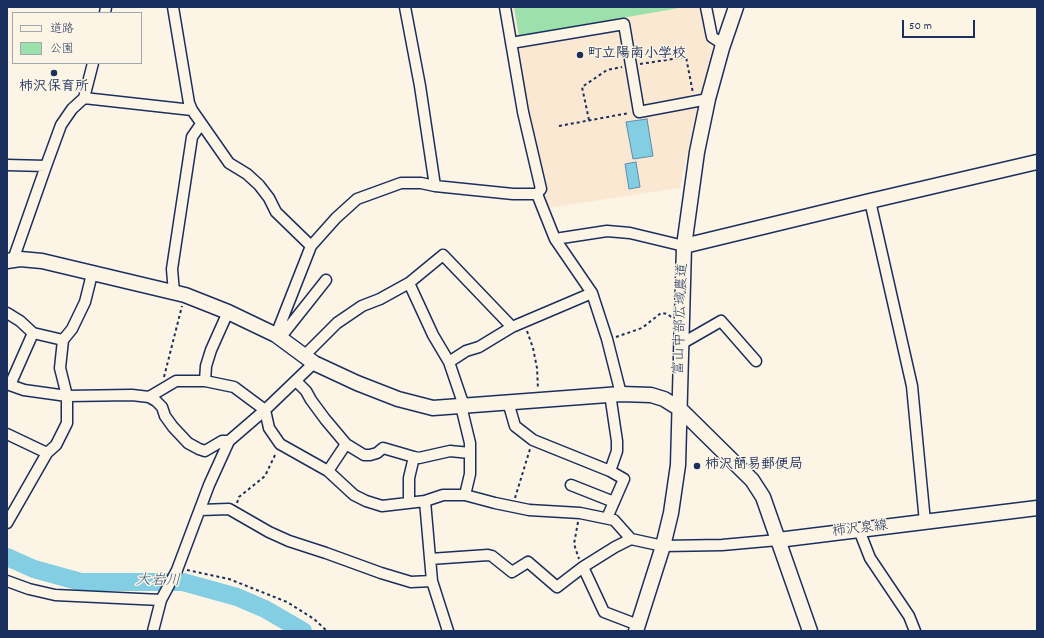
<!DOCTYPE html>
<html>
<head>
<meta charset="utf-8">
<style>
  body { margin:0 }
  #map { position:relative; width:1044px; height:638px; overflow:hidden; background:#fcf5e5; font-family:Dekko,"Klee One",sans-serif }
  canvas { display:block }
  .frame { position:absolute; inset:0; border:8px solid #1b2f5e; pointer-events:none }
  .legend { position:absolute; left:12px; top:12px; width:130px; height:52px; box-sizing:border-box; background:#fcf5e5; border:1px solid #a2a6af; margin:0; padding:5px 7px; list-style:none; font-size:12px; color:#1b2f5e }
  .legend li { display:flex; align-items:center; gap:8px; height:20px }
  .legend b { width:20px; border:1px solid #a2a6af }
  .scale { position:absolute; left:902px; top:20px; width:73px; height:18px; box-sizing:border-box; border:2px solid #1b2f5e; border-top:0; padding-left:5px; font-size:12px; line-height:14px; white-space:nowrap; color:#1b2f5e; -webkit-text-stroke:3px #fcf5e5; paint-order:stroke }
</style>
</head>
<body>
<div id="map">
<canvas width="1044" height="638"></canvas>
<div class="frame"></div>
<ul class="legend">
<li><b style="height:5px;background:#fcf5e5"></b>道路</li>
<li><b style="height:11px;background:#9ce0ac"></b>公園</li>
</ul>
<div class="scale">50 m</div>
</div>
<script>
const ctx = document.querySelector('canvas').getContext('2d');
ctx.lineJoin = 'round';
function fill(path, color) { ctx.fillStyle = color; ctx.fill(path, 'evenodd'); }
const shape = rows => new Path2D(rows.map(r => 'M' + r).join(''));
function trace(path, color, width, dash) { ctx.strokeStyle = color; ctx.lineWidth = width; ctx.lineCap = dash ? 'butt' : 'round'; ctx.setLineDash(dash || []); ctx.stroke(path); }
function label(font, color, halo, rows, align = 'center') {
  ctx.font = font + ' Dekko,"Klee One",sans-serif'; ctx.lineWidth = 3; ctx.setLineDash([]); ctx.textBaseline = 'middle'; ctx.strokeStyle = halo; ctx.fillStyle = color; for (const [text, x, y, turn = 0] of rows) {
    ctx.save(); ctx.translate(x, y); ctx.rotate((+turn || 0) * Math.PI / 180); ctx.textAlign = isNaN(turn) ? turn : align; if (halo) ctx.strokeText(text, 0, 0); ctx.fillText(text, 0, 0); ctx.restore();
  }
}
fill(shape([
  [510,7,703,7,712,50,697,108,680,188,548,208,540,185]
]), '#fbe8d3');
fill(shape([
  [514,7,685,7,519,36]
]), '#9ce0ac');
const water = shape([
  [647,119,653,156,633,159,626,122,647,119],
  [636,162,640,187,629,189,625,164,636,162]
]);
fill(water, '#84cee4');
trace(water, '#5a8eae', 1);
trace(shape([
  [7,557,34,569,81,582,183,582,237,597,265,609,303,631]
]), '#84cee4', 18);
const street = shape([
  [173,7,189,103,192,110,229,163,247,174,259,185,269,198,276,212,311,246],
  [405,7,420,86,435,186],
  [505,7,523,112,541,189,537,194],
  [706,7,712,37,723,44],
  [105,13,106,7],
  [511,43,624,24,639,112,708,99],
  [93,63,84,98,192,110],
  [7,165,46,166,61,125,72,109,84,98],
  [870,201,912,386,925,522],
  [555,239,607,231,630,233,684,246],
  [13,260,46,166],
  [174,293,172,269,192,137,201,124],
  [7,313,20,321,33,333,63,340,72,329,85,302,92,274],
  [512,327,592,293],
  [276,335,311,246,336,218,357,199,401,183,421,183,435,186,513,194,537,194,555,239,592,293,607,339,621,394],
  [280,338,326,280],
  [681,344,721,321,756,361],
  [304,356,337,323,362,306,380,299,409,283,443,255,512,327,479,347,466,351,449,362,433,335,409,283],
  [449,362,464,406],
  [205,381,206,366,211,350,228,312],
  [296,381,306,391,311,400,325,419,346,444],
  [7,384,24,390,67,396,132,395,149,397,176,381,205,381,234,387,265,410,269,428,280,444,328,471,354,495,366,501,382,506,425,501,443,495,465,495,495,503,529,510,580,513,614,520,631,539,663,546,722,545,778,540],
  [10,385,33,333],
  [149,397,156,401,162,407,165,416,173,427,188,443,199,449,205,451,222,441,229,441],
  [508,402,515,426,533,440,610,471],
  [461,406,470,443,470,474,465,495],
  [7,434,47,453],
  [328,471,346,444,364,455,370,455,377,453,383,448,414,457],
  [571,485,614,502],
  [425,501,432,581,448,631],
  [409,503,409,478,414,457,419,458,450,451,470,453],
  [200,510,229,509,269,532,289,541,326,553,381,573,411,582,432,581],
  [607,518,624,479,610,471,617,451,617,441,610,394],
  [7,523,47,453,56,445,67,423,67,396,60,368,63,340],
  [859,530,870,558,909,616,915,631],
  [430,559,488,555,492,556,512,572,528,562,557,587,583,567,615,547,631,539],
  [583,567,604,612,638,625],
  [7,581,29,589,55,595,161,600],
  [153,631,161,600,177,570,209,485,229,441,265,410,314,363]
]);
const secondary = shape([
  [684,246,870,201,1037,162],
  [7,261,20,259,42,261,185,295,228,312,276,335,314,363,357,383,398,399,433,408,621,394,651,395,664,399,680,409,752,480,763,497,810,631],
  [778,540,1037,508],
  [636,631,663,546,671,513,678,465,684,246,697,152,708,99,722,48,736,7]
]);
trace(street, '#1b2f5e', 13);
trace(secondary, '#1b2f5e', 17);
trace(shape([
  [640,64,686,57,693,93],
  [589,120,582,87,607,70,622,67],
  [559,126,629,113],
  [527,331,533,348,537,368,538,389],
  [616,337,642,328,661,313,668,314,671,317],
  [164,377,182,306],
  [515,498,530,449],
  [237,503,239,497,265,476,276,453],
  [578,522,574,544,579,559],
  [187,570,229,579,287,602,314,619,327,631]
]), '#1b2f5e', 2, [3, 3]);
trace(street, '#fcf5e5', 10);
trace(secondary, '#fcf5e5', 14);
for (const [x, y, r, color] of [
  [580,55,4,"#1b2f5e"],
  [54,73,4,"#1b2f5e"],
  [697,466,4,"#1b2f5e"]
]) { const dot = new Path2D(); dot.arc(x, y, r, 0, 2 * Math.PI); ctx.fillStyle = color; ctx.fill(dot); trace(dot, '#fcf5e5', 1.5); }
label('bold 14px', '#1b2f5e', '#fcf5e5', [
  ["町立陽南小学校",588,55],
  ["柿沢保育所",54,88,"center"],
  ["柿沢簡易郵便局",705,466]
], 'left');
label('14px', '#1b2f5e', '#fcf5e5', [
  ["富山中部広域農道",682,319,-88],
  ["柿沢泉線",860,530,-7]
]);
label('italic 15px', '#355780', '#fcf5e5', [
  ["大岩川",158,582,1]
]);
</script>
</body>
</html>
